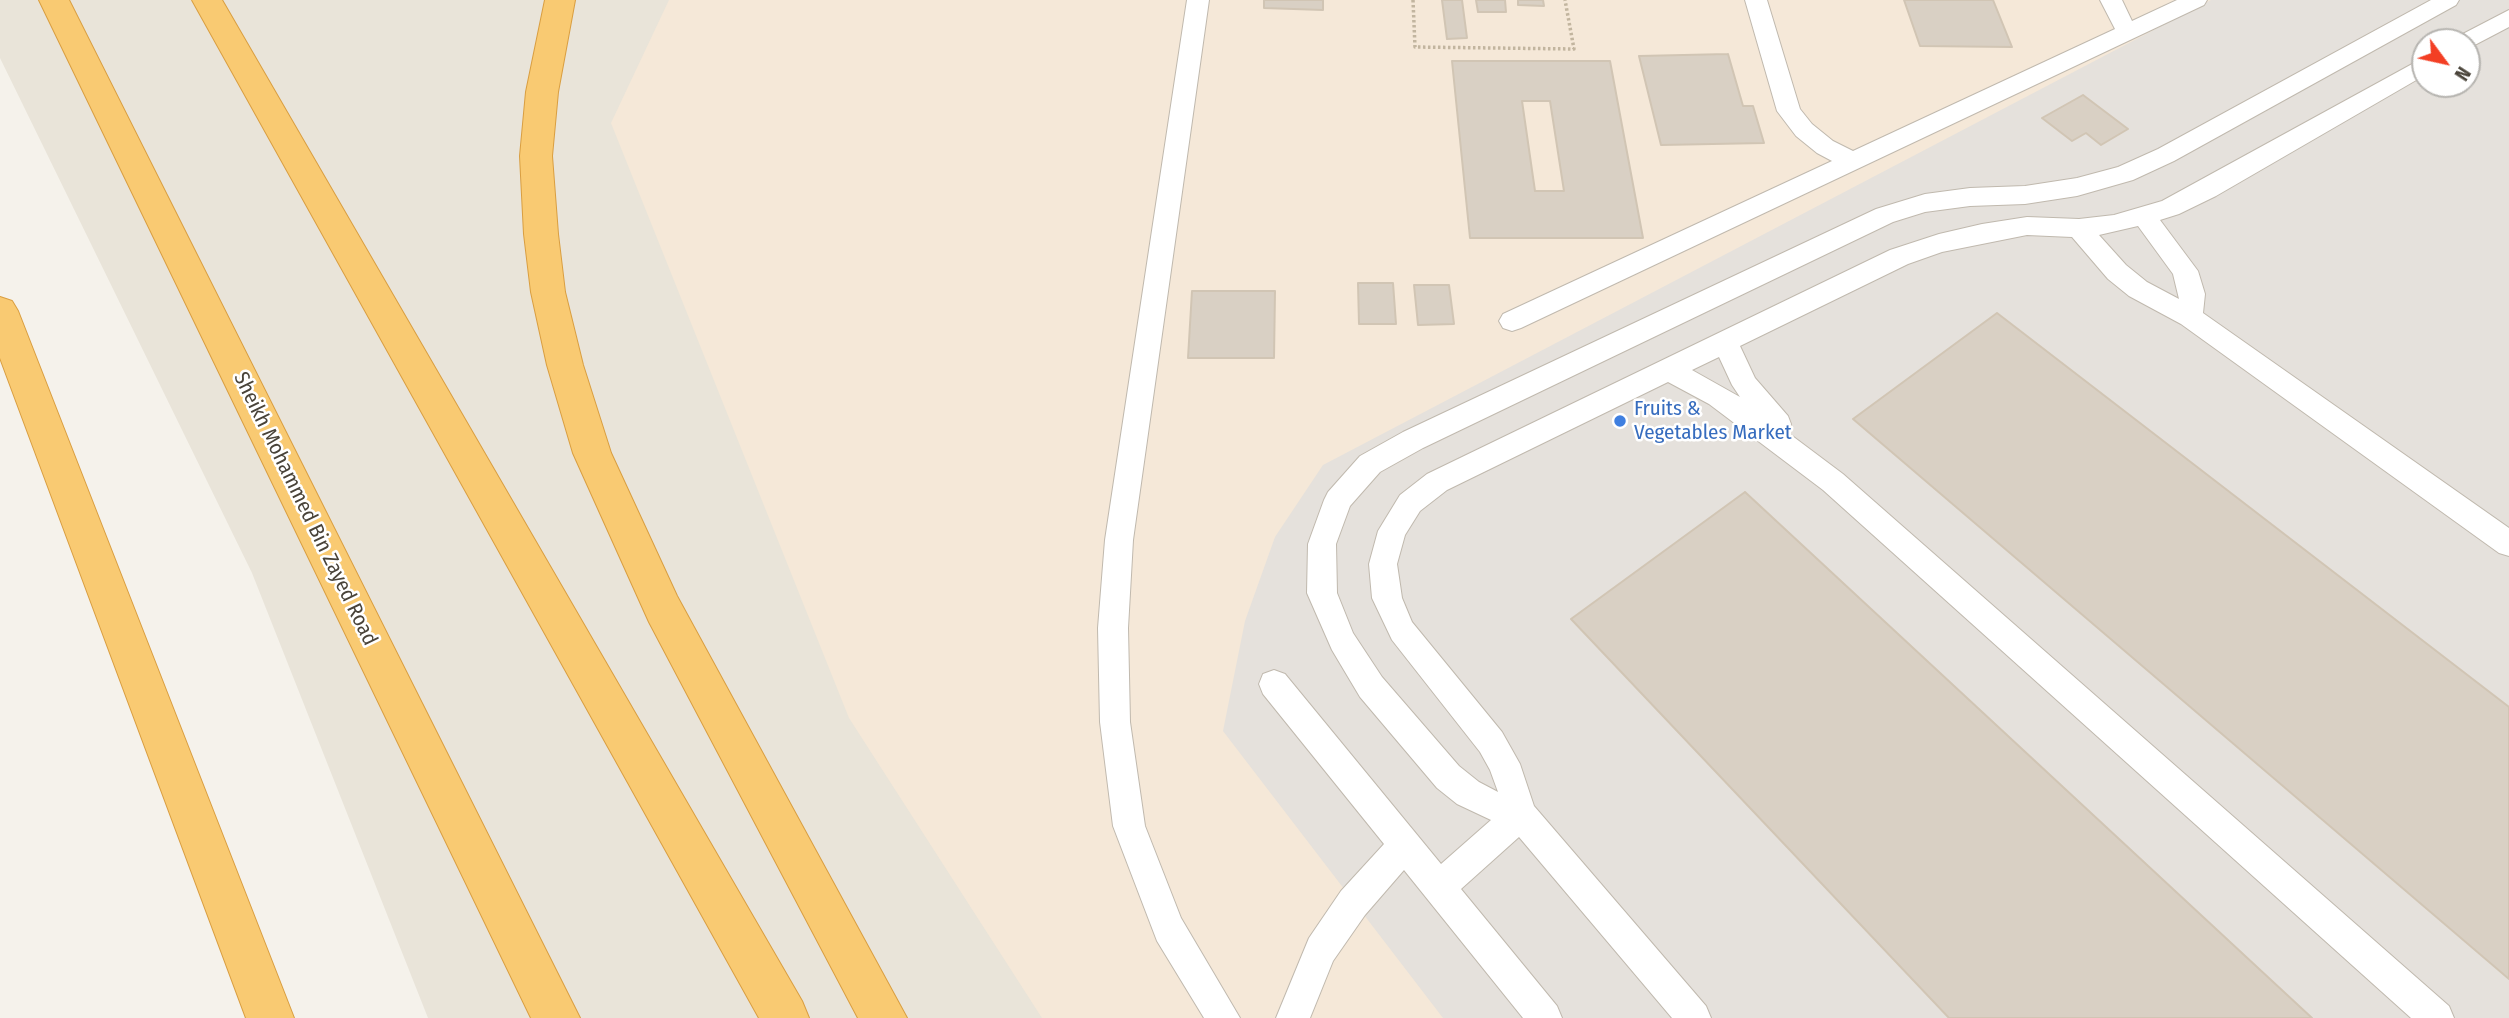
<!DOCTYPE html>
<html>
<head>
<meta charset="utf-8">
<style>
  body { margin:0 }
  #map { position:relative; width:2509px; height:1018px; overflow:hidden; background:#f5f2eb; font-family:"Fira Sans Condensed",sans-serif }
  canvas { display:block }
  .north { position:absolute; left:2411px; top:28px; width:70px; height:70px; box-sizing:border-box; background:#fff; border:2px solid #b6b4b0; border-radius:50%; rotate:123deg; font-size:19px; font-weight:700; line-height:28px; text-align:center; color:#494339 }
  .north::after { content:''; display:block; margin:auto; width:24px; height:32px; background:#f33f24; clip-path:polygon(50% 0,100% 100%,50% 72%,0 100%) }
</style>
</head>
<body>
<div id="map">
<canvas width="2509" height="1018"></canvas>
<div class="north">N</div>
</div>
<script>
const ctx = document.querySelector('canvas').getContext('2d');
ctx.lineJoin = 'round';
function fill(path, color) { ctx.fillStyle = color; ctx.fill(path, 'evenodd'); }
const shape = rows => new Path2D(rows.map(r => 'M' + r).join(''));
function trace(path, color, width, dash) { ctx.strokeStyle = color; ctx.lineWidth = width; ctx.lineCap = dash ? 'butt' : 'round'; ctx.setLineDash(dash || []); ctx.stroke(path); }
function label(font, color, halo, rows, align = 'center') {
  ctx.font = font + ' "Fira Sans Condensed",sans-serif'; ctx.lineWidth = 5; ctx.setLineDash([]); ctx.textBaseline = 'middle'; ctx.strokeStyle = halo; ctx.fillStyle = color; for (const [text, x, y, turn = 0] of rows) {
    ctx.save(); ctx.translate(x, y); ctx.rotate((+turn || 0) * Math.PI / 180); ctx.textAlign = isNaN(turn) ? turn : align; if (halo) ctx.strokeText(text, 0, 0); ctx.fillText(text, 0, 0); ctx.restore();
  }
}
fill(shape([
  [0,0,2509,0,2509,1018,428,1018,252,573,0,58],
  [2425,42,2467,42,2467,84,2425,84]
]), '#e9e4d9');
fill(shape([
  [669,0,2509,0,2509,1018,1042,1018,849,718,611,123],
  [2425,42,2467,42,2467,84,2425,84]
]), '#f5e8d8');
fill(shape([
  [2211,0,2509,0,2509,1018,1443,1018,1223,731,1245,621,1275,537,1323,465],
  [2425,42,2467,42,2467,84,2425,84]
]), '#e5e1dc');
const building = shape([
  [1264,0,1323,0,1323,10,1264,8,1264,0],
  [1442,0,1462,0,1467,38,1447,39,1442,0],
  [1476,0,1505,0,1506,12,1478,12,1476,0],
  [1518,0,1543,0,1544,6,1518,5,1518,0],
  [1904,0,1993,0,2012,47,1920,46,1904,0],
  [1728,54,1743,106,1753,106,1764,143,1661,145,1639,56,1728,54],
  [1452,61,1610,61,1643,238,1470,238,1452,61],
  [1522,101,1550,101,1564,191,1535,191,1522,101],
  [2083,95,2128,129,2101,145,2086,133,2072,141,2042,118,2083,95],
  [1358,283,1393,283,1396,324,1359,324,1358,283],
  [1414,285,1449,285,1454,324,1418,325,1414,285],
  [1192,291,1275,291,1274,358,1188,358,1192,291],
  [1997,313,2509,707,2509,979,1853,419,1997,313],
  [1745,492,2312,1018,1949,1018,1571,619,1745,492]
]);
fill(building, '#d9d0c4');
trace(building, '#d1c5b4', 2);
const lane = shape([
  [1187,0,1209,0,1133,540,1128,628,1130,722,1145,826,1181,918,1240,1018,1204,1018,1157,941,1113,826,1100,722,1098,628,1105,540,1187,0],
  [1745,0,1767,0,1800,109,1812,124,1833,141,1853,151,2115,29,2100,0,2122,0,2132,21,2177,0,2207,0,2204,5,1521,328,1512,331,1503,328,1499,321,1503,314,1832,161,1817,153,1796,136,1777,111,1745,0],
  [2431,0,2459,0,2456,5,2174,161,2133,180,2077,196,2025,204,1970,206,1925,212,1893,222,1423,448,1380,472,1350,506,1336,544,1337,593,1353,633,1382,677,1459,766,1479,782,1498,792,1490,770,1480,752,1392,640,1372,598,1369,564,1378,531,1400,495,1427,474,1890,250,1939,234,1982,224,2027,217,2079,219,2114,215,2162,201,2425,57,2425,75,2216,196,2179,214,2160,220,2198,271,2205,294,2203,313,2509,528,2509,556,2499,553,2181,324,2129,296,2108,279,2072,237,2027,235,1942,252,1908,264,1740,346,1755,378,1788,416,1791,424,1787,432,1843,474,2449,1006,2454,1018,2411,1018,1823,490,1709,404,1668,382,1447,490,1420,511,1405,535,1397,564,1402,598,1412,622,1502,732,1520,764,1534,806,1706,1006,1711,1018,1672,1018,1519,837,1461,889,1557,1006,1562,1018,1523,1018,1404,870,1365,915,1333,961,1310,1018,1276,1018,1309,938,1341,891,1384,844,1263,694,1259,684,1263,674,1274,670,1285,674,1441,864,1491,820,1457,804,1437,788,1360,697,1332,650,1307,593,1308,544,1324,500,1328,492,1360,456,1403,432,1876,209,1925,194,1970,188,2025,186,2077,178,2118,167,2158,149,2431,0],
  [2138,226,2173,274,2179,299,2147,282,2126,265,2099,235,2138,226],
  [1719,357,1732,385,1740,397,1692,370,1719,357],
  [2509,10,2509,27,2467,49,2467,42,2454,42,2457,37,2509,10]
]);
const highway = shape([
  [39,0,69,0,580,1018,531,1018,39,0],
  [192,0,222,0,802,1001,809,1018,759,1018,192,0],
  [545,0,575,0,558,92,552,156,558,234,565,292,583,365,611,453,677,596,907,1018,858,1018,649,622,573,453,547,365,531,292,524,234,520,156,526,92,545,0],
  [0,297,12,301,18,311,294,1018,246,1018,0,358,0,297]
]);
trace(lane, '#c0b9ae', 2);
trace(highway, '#d99e41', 2);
trace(shape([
  [1413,0,1415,47,1574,49,1565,0]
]), '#c2b59f', 3.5, [2.5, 2.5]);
fill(lane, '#fff');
fill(highway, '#f9ca72');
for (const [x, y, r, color] of [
  [1620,421,7,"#3f7fe0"]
]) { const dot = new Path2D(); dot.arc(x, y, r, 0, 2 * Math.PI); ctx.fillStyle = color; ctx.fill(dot); trace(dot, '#fff', 2.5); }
label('21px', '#366cbe', '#fff', [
  ["Fruits &",1634,409],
  ["Vegetables Market",1634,433]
], 'left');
label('21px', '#494339', '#fff', [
  ["Sheikh Mohammed Bin Zayed Road",305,509,64]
]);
</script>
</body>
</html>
